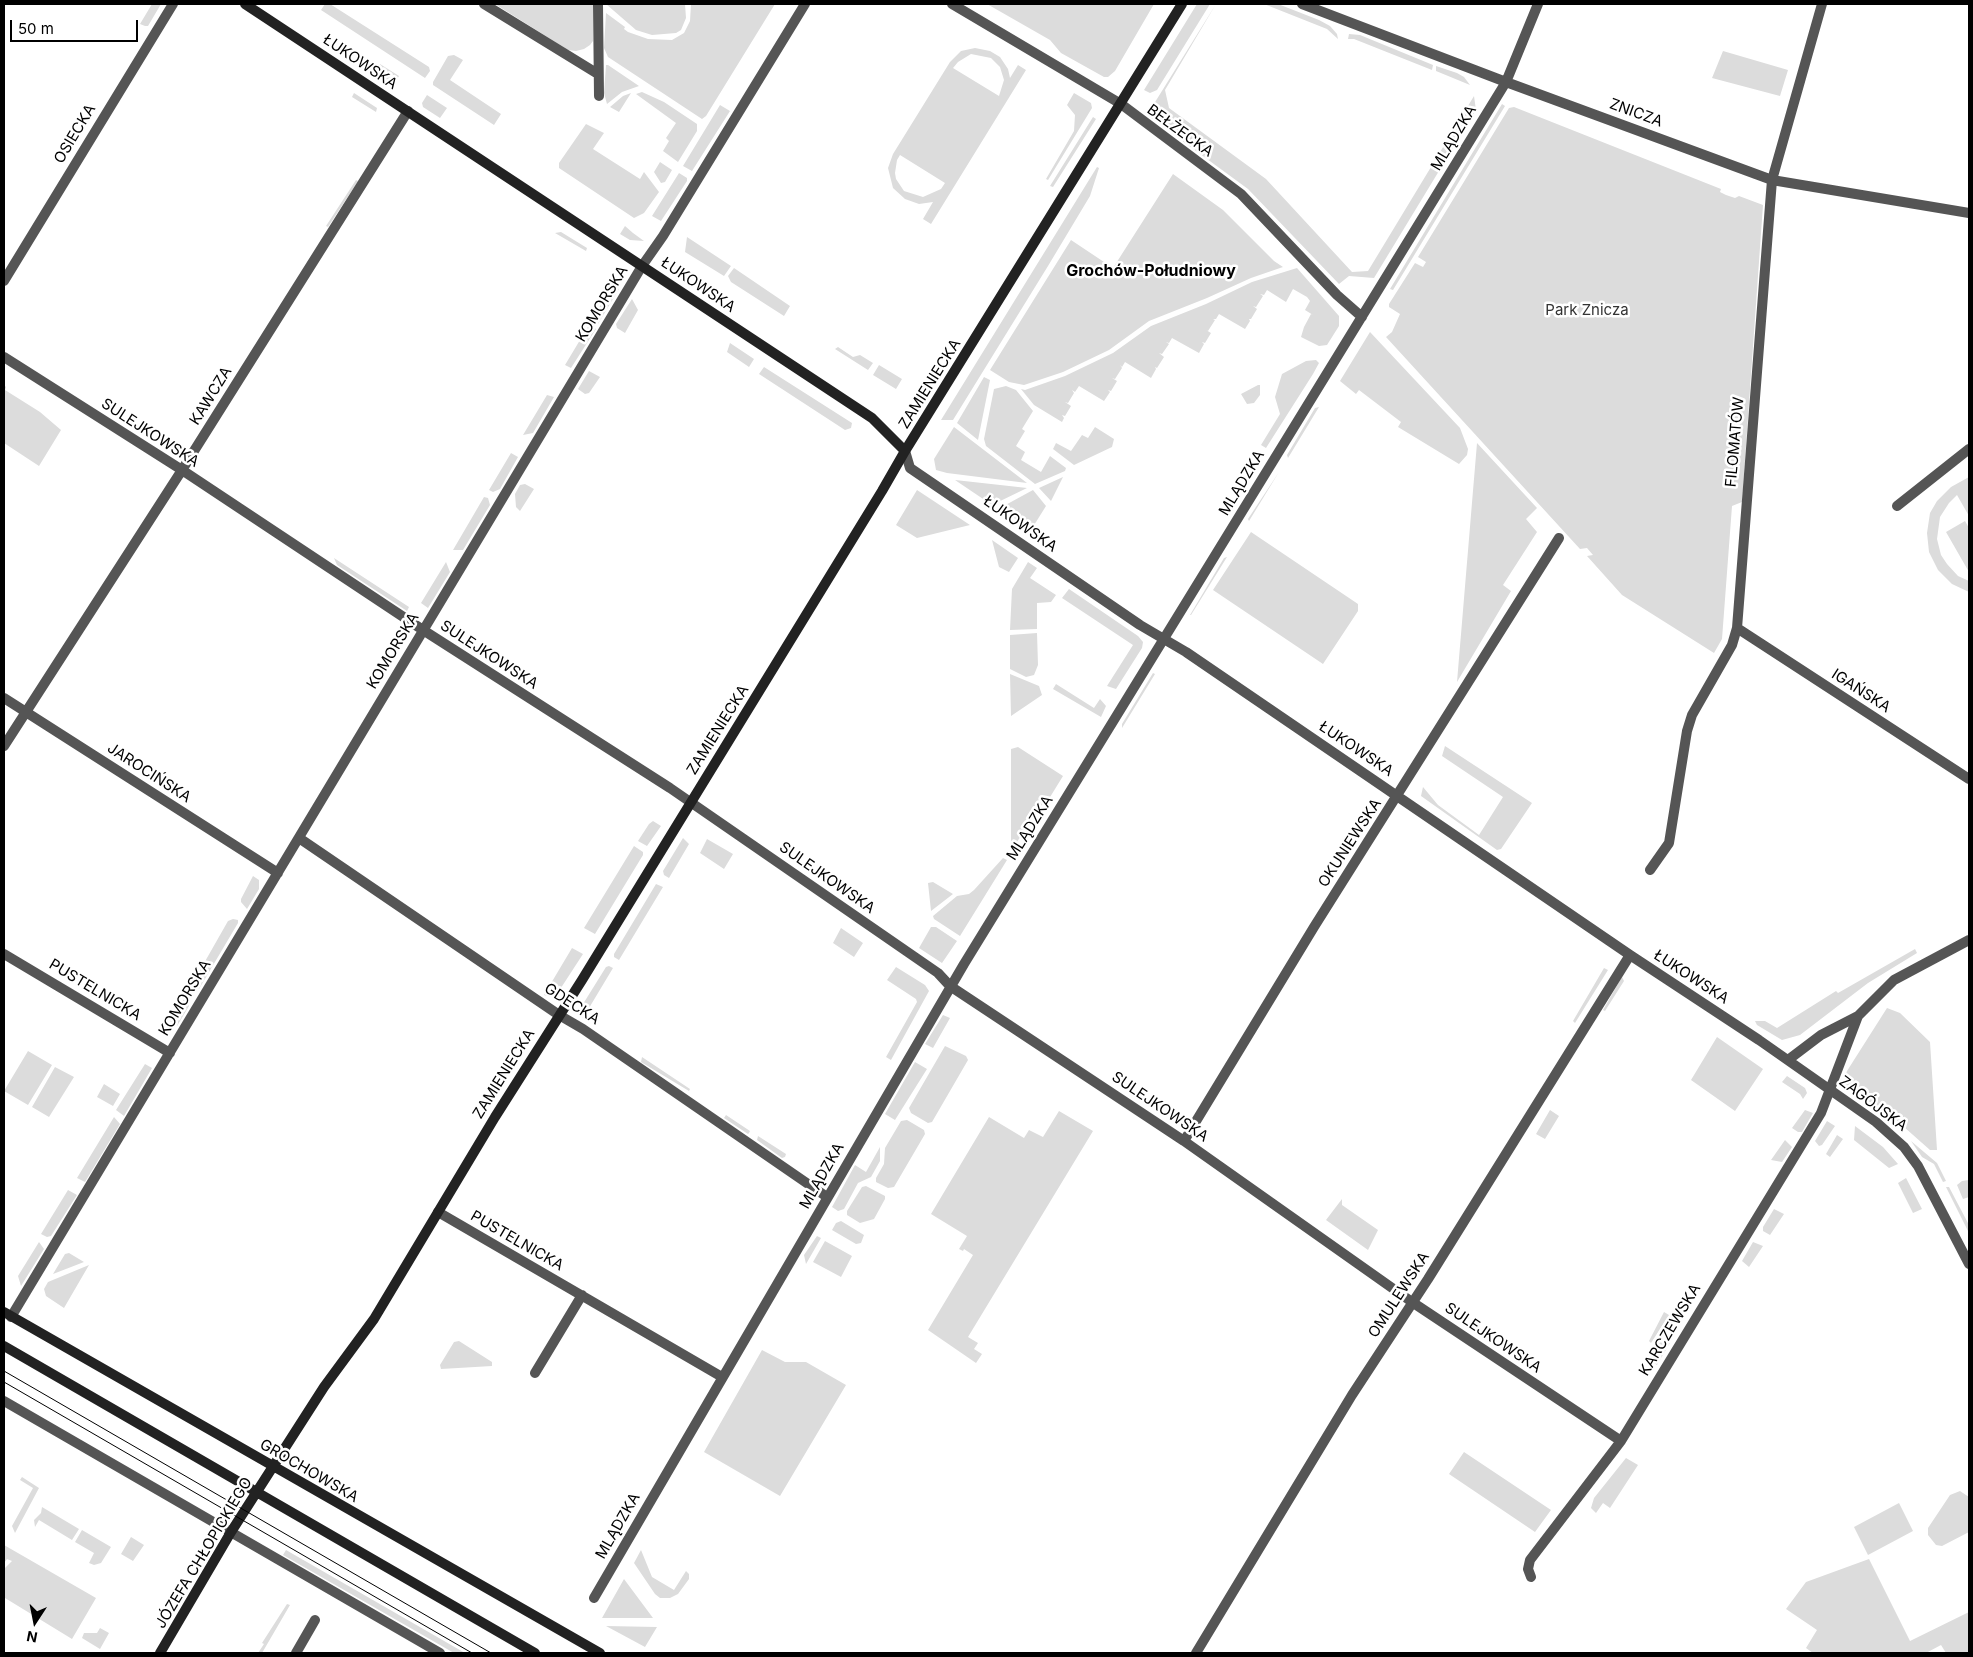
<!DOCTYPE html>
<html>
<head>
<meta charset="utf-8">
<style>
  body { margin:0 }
  #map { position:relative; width:1973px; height:1657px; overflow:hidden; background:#fff; font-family:Inter,sans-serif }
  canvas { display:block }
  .frame { position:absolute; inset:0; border:5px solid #000; pointer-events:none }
  .north { position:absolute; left:10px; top:1597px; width:50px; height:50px; -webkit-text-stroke:4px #fff; paint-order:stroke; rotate:191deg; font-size:14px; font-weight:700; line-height:20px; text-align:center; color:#000 }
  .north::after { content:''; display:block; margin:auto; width:18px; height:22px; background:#000; clip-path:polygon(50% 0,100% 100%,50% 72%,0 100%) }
  .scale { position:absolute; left:10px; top:20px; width:128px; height:22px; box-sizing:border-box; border:2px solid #000; border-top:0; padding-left:6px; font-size:15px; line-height:18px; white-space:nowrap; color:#000; -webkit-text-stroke:4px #fff; paint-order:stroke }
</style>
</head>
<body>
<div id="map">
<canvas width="1973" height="1657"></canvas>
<div class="frame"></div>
<div class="north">N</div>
<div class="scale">50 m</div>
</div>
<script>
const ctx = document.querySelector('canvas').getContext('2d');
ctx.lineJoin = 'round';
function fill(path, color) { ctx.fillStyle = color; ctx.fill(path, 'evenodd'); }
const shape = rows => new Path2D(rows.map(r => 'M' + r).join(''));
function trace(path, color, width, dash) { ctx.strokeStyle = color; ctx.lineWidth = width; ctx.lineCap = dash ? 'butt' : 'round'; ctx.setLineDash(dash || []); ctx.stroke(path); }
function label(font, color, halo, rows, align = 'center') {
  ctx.font = font + ' Inter,sans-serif'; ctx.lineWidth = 5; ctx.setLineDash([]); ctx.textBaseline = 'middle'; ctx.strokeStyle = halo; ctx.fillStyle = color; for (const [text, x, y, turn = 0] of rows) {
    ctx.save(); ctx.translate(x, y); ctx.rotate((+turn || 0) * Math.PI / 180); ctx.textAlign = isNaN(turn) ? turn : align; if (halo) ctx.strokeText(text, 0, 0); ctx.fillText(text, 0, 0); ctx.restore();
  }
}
fill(shape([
  [152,4,161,4,148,26,145,26,140,24],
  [325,4,330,4,429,67,430,71,425,78,321,10],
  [495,4,593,4,593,41,590,45,584,49,576,51,568,50],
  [606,4,685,4,686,18,681,30,676,33,652,35,636,30],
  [691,4,775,4,706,116,702,119,608,57,604,48,606,13,625,27,624,29,628,32,648,39,672,40,684,33,690,21],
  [987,4,1154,4,1115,71,1108,77,1104,77,1061,53,1050,40],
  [1197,4,1210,4,1157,90,1150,93,1144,90],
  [1216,4,1165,90,1169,108,1266,179,1352,272,1368,271,1474,96,1476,110,1374,278,1349,276,1339,284,1248,189,1147,115],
  [1264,4,1278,4,1319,20,1330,26,1337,34,1338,39,1327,29],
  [1349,34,1360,35,1433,65,1432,70,1354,39,1348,39],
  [975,48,990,51,1000,57,1008,69,1010,78,1018,65,1026,70,931,224,923,219,933,202,919,204,905,199,893,188,888,168,893,154,950,62,961,51],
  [971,54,991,58,1000,67,1004,80,999,96,953,68,958,62],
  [900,155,945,183,941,189,923,197,904,191,896,179,895,173,897,160],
  [1723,51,1788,70,1780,96,1712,78],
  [454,55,463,60,450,80,501,114,494,125,433,85,433,82,448,56],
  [380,64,399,76,392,87,373,75],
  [606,65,608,65,639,86,622,92,607,104,604,93],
  [1436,66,1457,73,1464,77,1470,85,1436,71],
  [642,92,664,102,697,124,697,131,678,162,663,151,669,141,666,138,676,123,636,94],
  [354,93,377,108,376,112,352,97],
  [631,93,619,112,610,107,623,96],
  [1074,93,1091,103,1092,108,1048,180,1046,179,1074,131,1075,115,1067,105],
  [427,95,447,108,440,118,423,107,422,103],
  [1502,104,1505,106,1393,290,1390,289],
  [720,105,730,111,692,171,683,166],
  [1514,107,1721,189,1720,192,1726,195,1735,198,1739,196,1763,205,1742,502,1732,506,1722,639,1714,653,1622,595,1587,556,1593,555,1587,548,1580,549,1386,337,1392,332,1400,314,1389,307,1389,304,1415,263,1423,267,1426,262,1418,257,1509,108],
  [1093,117,1096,119,1053,187,1050,186],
  [586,124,604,133,593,149,640,179,644,172,659,192,644,213,634,218,559,168,559,163],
  [660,162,672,170,665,182,661,183,654,172],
  [1097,167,1099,168,1090,196,1048,266,953,420,941,420],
  [679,173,687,178,687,181,661,221,652,216],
  [1173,174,1223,210,1274,261,1283,267,1251,278,1207,298,1149,321,1109,350,1063,372,1024,385,1009,382,990,370,1071,240,1113,268],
  [356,180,358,181,328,227,326,226],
  [625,226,633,233,644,241,630,240,620,234],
  [561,232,587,248,586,251,555,233],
  [687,237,731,266,724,276,685,252],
  [734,268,790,306,784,316,731,282,728,276],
  [1297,268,1339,316,1339,326,1327,345,1319,346,1301,337,1304,327,1311,314,1313,315,1305,310,1310,301,1307,297,1293,289,1286,302,1267,290,1264,295,1260,294,1263,296,1256,307,1253,306,1257,309,1251,319,1249,319,1250,321,1245,329,1219,314,1216,319,1213,319,1215,320,1208,331,1206,330,1211,333,1205,343,1202,342,1204,344,1199,353,1172,338,1169,343,1166,342,1169,344,1162,354,1159,353,1164,357,1157,368,1155,367,1156,369,1151,378,1125,362,1122,367,1120,365,1122,368,1115,379,1112,378,1117,381,1111,391,1108,390,1110,392,1104,401,1079,386,1075,392,1072,390,1074,393,1068,403,1065,402,1071,406,1065,416,1062,415,1064,418,1062,422,1034,405,1021,389,1025,390,1065,376,1113,353,1151,326,1206,304,1252,282],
  [612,285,619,289,598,324,592,320],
  [632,299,638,310,625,333,617,328,616,324],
  [589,325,596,329,571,368,565,365],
  [1370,332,1460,428,1468,449,1467,455,1459,464,1398,427,1401,422,1359,390,1356,394,1340,381],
  [730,343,754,359,749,367,727,352],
  [838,347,853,357,860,355,873,363,868,370,835,349],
  [1316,360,1319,363,1313,374,1266,448,1261,445,1280,414,1275,397,1282,374,1306,361],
  [879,365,902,379,896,389,873,375],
  [764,367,852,423,851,428,845,430,759,374],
  [589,371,600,377,589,393,585,394,578,389],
  [984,377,990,380,978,440,957,423],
  [4,385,6,387,5,390,40,412,61,430,39,466,4,443],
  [1258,385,1260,385,1260,395,1254,403,1247,404,1241,394],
  [1006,386,1016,390,1033,411,1022,429,1025,431,1016,446,1025,452,1021,460,1041,472,1050,456,1066,468,1065,471,1035,484,986,446,984,439,994,389],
  [547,395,554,397,533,433,523,435],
  [1319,407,1288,458,1287,455,1315,408],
  [954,427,1027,483,947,473,936,470,934,459],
  [1095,427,1114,439,1112,447,1074,465,1053,449,1056,443,1071,451,1082,435,1088,438],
  [1477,443,1537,508,1526,519,1537,532,1503,585,1511,591,1457,682],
  [511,453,518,457,500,489,493,492,489,490],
  [1279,472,1249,521,1248,519],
  [1063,477,1051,501,1039,488],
  [1969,477,1969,516,1957,495,1949,503,1940,517,1937,539,1941,555,1947,564,1958,576,1969,581,1969,592,1952,584,1938,570,1929,552,1927,533,1930,513,1937,501,1951,487],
  [955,480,1027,488,992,505],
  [525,484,534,489,520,511,516,507,515,494,520,485],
  [917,490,970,525,917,538,896,525],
  [1033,490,1046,506,1031,530,1000,508],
  [484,497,488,498,490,505,463,550,453,550],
  [1965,521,1969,528,1969,572,1946,532],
  [1251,532,1358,604,1358,611,1323,664,1213,590],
  [992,540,1018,558,1009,572,999,567],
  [1227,557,1191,615,1190,615,1224,558],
  [334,558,409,607,407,611,337,565],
  [446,562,450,572,428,608,421,603],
  [1028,562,1037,568,1030,578,1056,595,1051,602,1037,603,1037,629,1010,630,1012,589],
  [1069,589,1138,636,1143,642,1142,648,1116,689,1107,686,1133,645,1062,598],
  [1037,633,1038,665,1034,675,1026,677,1010,669,1010,635],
  [1153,673,1155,674,1122,728,1122,724],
  [1010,674,1039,686,1042,695,1011,716],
  [1056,684,1094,708,1100,699,1106,706,1101,717,1053,689],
  [1445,746,1532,803,1501,849,1497,850,1421,796,1423,787,1438,805,1479,835,1503,797,1442,756],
  [1018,747,1063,776,1047,802,1039,807,1017,842,1011,841,1011,749],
  [653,821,661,826,647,846,638,841,649,824],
  [683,838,689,844,669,878,664,875,663,871],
  [707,839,733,854,724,869,700,853],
  [634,846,643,852,643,855,595,934,584,928],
  [1003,858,1007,860,960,936,934,919,933,916,957,896,969,894,974,890],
  [253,876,259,880,259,889,247,909,241,902,241,899],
  [933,882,953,894,931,911,928,883],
  [656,884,663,887,619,960,614,957,614,954],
  [233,919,238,920,238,923,199,989,197,988,195,979,228,921],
  [931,927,936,927,957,941,942,963,919,948],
  [841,928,863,943,854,957,833,943],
  [572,948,583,954,557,994,551,997,544,995],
  [1915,949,1917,953,1868,983,1800,1035,1782,1040,1757,1025,1755,1021,1765,1021,1777,1028,1836,991,1838,993],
  [609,966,613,968,583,1018,581,1014,583,1004,606,967],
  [896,967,925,985,929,991,891,1060,886,1057,917,1002,916,999,887,980],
  [1604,968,1608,970,1575,1023,1573,1021],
  [1622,977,1624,981,1605,1011,1603,1010],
  [184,999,187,1000,189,1006,177,1026,170,1021],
  [1887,1008,1900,1013,1930,1042,1937,1150,1930,1150,1895,1119,1845,1085,1844,1080,1847,1071],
  [943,1015,950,1018,933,1048,925,1044],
  [1717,1037,1763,1069,1735,1111,1691,1080],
  [945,1046,966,1056,968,1060,932,1122,928,1123,911,1113,909,1108],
  [28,1051,52,1065,28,1105,4,1091],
  [642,1057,690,1089,689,1091,641,1062],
  [915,1062,927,1069,895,1120,885,1114],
  [145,1064,152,1068,124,1116,116,1110],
  [55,1067,74,1077,49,1117,32,1107],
  [1787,1076,1805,1088,1807,1093,1803,1099,1800,1094,1782,1082],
  [104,1084,120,1094,113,1106,97,1097],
  [1550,1110,1559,1116,1545,1139,1536,1134],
  [1805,1110,1813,1113,1802,1132,1798,1132,1792,1128],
  [1059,1111,1093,1131,968,1337,978,1343,974,1349,982,1354,976,1363,928,1330,973,1255,964,1249,963,1251,959,1249,967,1236,931,1214,989,1117,1024,1138,1029,1130,1043,1137],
  [726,1115,750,1131,749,1133,748,1134,724,1118],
  [114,1117,120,1124,85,1182,77,1178],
  [907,1120,924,1130,925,1134,894,1187,888,1188,876,1182,876,1178,884,1164,885,1148,901,1121],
  [1827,1121,1835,1126,1822,1145,1819,1146,1815,1141],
  [1855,1126,1883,1147,1898,1164,1889,1168,1854,1140],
  [1837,1135,1843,1139,1830,1157,1826,1154],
  [758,1136,786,1154,785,1157,782,1158,757,1140],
  [1785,1140,1792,1147,1782,1162,1771,1160],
  [1911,1141,1937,1163,1946,1181,1943,1182,1934,1164,1922,1157],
  [880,1147,880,1161,871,1177,858,1183,844,1209,838,1211,832,1207,855,1165,866,1172],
  [1906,1178,1922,1209,1913,1213,1898,1183],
  [1969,1180,1969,1197,1963,1199,1957,1185,1962,1181],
  [866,1186,885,1196,885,1199,874,1219,860,1223,847,1215,847,1211,862,1187],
  [1946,1187,1949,1187,1969,1225,1969,1233],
  [68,1190,77,1195,51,1236,47,1237,41,1234],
  [1342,1199,1342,1205,1378,1230,1368,1250,1326,1220],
  [1774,1209,1784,1214,1770,1235,1763,1231,1763,1227],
  [841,1221,864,1235,861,1243,856,1244,832,1230,836,1223],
  [817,1236,821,1238,806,1264,804,1255],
  [825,1241,852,1256,841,1277,813,1262],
  [39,1242,44,1249,21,1286,18,1276],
  [1753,1242,1763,1246,1749,1267,1742,1261],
  [69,1253,84,1262,53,1274,65,1254],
  [89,1265,64,1308,46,1296,44,1289,48,1282],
  [1664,1312,1669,1315,1651,1343,1649,1341],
  [1662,1339,1670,1343,1657,1365,1649,1360],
  [459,1341,492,1362,492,1366,441,1369,440,1365,454,1342],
  [762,1350,785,1362,806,1362,846,1385,780,1496,704,1452],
  [1464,1452,1551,1510,1535,1532,1449,1474],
  [1626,1458,1638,1465,1610,1508,1603,1503,1596,1513,1591,1508,1594,1498],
  [22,1477,39,1488,15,1533,12,1526,33,1488,20,1480],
  [1960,1491,1969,1497,1969,1532,1942,1546,1936,1545,1928,1535,1928,1528,1950,1495],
  [1899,1503,1913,1531,1868,1555,1854,1527],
  [42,1507,79,1529,72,1540,39,1520,35,1527,34,1520,41,1513],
  [82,1530,111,1547,101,1563,94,1565,89,1563,94,1553,75,1542],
  [131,1537,144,1545,133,1561,121,1554],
  [4,1545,96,1598,72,1639,5,1598,4,1569,12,1561,7,1559,4,1563],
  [286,1550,465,1653,454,1653,283,1555],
  [641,1550,652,1577,674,1590,686,1571,689,1574,689,1579,678,1594,670,1598,660,1598,655,1594,634,1563],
  [1869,1559,1910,1641,1969,1612,1969,1653,1946,1653,1941,1645,1926,1653,1813,1653,1806,1648,1817,1630,1786,1609,1806,1582],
  [624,1579,653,1618,602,1618],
  [287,1604,290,1605,262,1653,258,1653,264,1644,262,1643],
  [606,1626,657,1627,645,1647],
  [100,1628,109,1633,100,1649,82,1638,84,1633,97,1633]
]), '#dcdcdc');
trace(shape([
  [484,4,598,74],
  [598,4,599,96],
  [952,4,1121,104,1241,194,1337,295,1362,317],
  [1302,4,1506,82,1772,180,1969,213],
  [4,281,173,4],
  [4,357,182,470,423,630,670,788,938,973,950,986,1184,1141,1412,1302,1621,1441],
  [905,451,910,468,932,483,1140,625,1186,652,1630,955,1759,1040,1876,1122,1904,1147,1918,1166,1969,1264],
  [1897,506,1969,449],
  [1737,628,1969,779],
  [4,698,278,873],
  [4,746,182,470,408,111],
  [299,838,559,1015,583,1029,827,1197],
  [1650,870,1669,843,1687,731,1692,715,1732,645,1737,628,1772,180,1822,4],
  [4,954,170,1053],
  [1788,1060,1821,1035,1858,1016,1894,980,1969,940],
  [1184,1141,1314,927,1559,538],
  [438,1212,722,1377],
  [11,1317,642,266,663,236,805,4],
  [535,1373,582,1295],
  [4,1401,440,1653],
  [1531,1577,1528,1569,1530,1560,1621,1441,1821,1113,1858,1016],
  [594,1598,964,964,1506,82,1538,4],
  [296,1653,315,1620],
  [1196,1653,1352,1395,1428,1279,1630,955]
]), '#555', 10);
trace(shape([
  [245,4,872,418,905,451],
  [4,1312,600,1653],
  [4,1346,535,1653],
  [160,1653,231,1532,324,1387,374,1319,495,1117,582,980,882,491,905,451,1182,4]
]), '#222', 10);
trace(shape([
  [4,1371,491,1653],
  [4,1382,472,1653]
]), '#000', 1);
label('15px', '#000', '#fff', [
  ["ŁUKOWSKA",360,62,34],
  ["ZNICZA",1636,113,20],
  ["BEŁŻECKA",1180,131,36],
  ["OSIECKA",75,134,-59],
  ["MLĄDZKA",1454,138,-59],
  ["ŁUKOWSKA",698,285,34],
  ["KOMORSKA",602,304,-59],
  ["ZAMIENIECKA",930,384,-58],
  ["KAWCZA",211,396,-58],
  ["SULEJKOWSKA",150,433,33],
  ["FILOMATÓW",1735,442,-85],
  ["MLĄDZKA",1242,483,-59],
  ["ŁUKOWSKA",1020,524,35],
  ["KOMORSKA",393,651,-59],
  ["SULEJKOWSKA",489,655,33],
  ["IGAŃSKA",1861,691,33],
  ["ZAMIENIECKA",718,730,-58],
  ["ŁUKOWSKA",1356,749,34],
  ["JAROCIŃSKA",149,773,33],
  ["MLĄDZKA",1030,828,-58],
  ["OKUNIEWSKA",1350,843,-57],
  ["SULEJKOWSKA",827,878,35],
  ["ŁUKOWSKA",1691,977,33],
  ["PUSTELNICKA",95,990,31],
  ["KOMORSKA",185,998,-59],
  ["GDECKA",572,1004,33],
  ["ZAMIENIECKA",504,1074,-58],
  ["ZAGÓJSKA",1873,1104,37],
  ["SULEJKOWSKA",1160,1107,34],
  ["MLĄDZKA",822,1176,-60],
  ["PUSTELNICKA",517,1241,30],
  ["OMULEWSKA",1399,1295,-57],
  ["KARCZEWSKA",1670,1330,-59],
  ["SULEJKOWSKA",1493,1338,34],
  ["GROCHOWSKA",309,1471,30],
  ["MLĄDZKA",618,1526,-60],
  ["JÓZEFA CHŁOPICKIEGO",204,1553,-59]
]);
label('15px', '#333', '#fff', [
  ["Park Znicza",1587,310]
]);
label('bold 16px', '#000', '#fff', [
  ["Grochów-Południowy",1151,271]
]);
</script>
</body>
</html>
